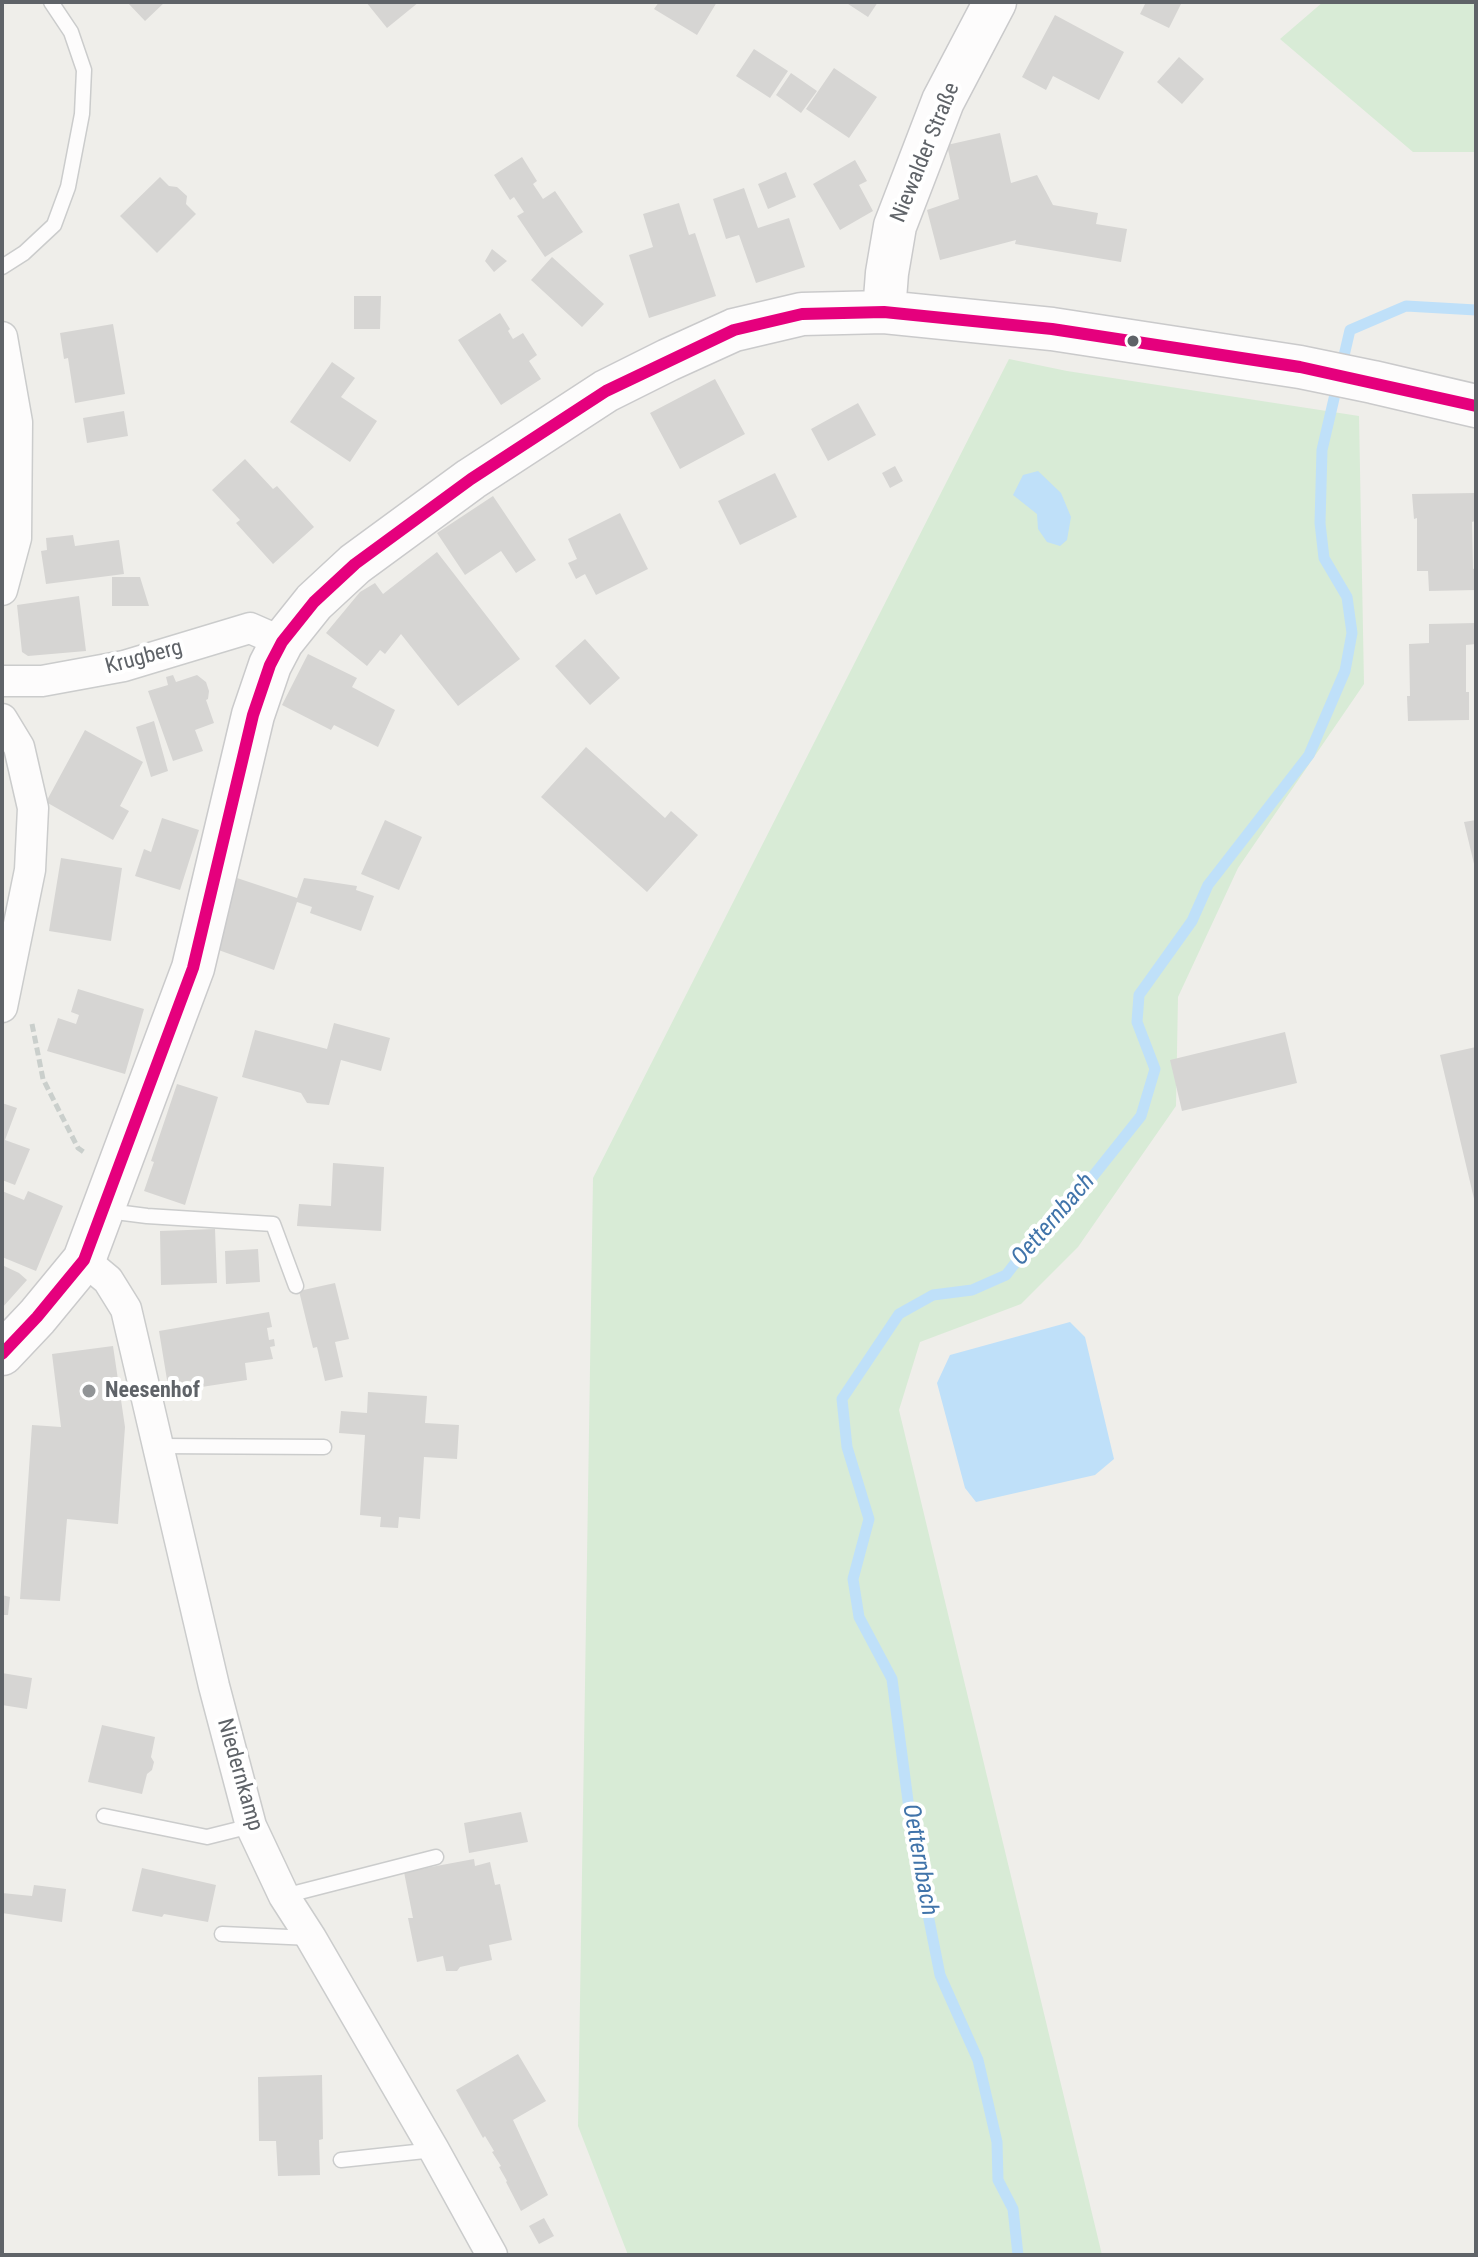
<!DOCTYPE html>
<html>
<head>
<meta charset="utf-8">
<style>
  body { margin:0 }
  #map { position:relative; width:1478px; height:2257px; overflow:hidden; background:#efeeea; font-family:"Roboto Condensed",sans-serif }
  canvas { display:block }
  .frame { position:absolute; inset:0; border:4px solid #5f6368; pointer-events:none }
</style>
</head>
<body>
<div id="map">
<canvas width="1478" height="2257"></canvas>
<div class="frame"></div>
</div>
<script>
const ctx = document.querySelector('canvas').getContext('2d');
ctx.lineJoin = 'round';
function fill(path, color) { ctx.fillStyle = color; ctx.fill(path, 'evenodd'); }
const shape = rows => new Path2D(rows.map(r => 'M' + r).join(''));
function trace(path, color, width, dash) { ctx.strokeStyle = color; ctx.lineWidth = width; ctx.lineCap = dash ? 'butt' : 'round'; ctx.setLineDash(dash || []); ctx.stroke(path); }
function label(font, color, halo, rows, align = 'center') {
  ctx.font = font + ' "Roboto Condensed",sans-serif'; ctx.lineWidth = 8; ctx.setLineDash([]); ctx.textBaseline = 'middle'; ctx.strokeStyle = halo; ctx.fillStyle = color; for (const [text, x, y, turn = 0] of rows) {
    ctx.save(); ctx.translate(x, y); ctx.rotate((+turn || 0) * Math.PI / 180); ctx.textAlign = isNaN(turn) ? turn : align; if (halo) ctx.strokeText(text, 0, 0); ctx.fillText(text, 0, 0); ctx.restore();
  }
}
fill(shape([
  [1323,2,1476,2,1476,152,1413,152,1280,39],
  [1009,359,1067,371,1359,416,1364,684,1238,868,1178,997,1176,1106,1078,1247,1021,1304,920,1342,899,1410,1102,2255,628,2255,578,2126,593,1178]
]), '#d8ebd6');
fill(shape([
  [1038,471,1061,493,1071,517,1067,540,1060,546,1047,542,1038,529,1037,514,1013,495,1023,475],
  [1070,1322,1085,1337,1114,1459,1095,1475,976,1502,965,1488,937,1383,950,1355]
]), '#bfe0f9');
trace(shape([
  [1018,2255,1013,2209,998,2180,997,2142,978,2060,940,1975,913,1839,892,1679,859,1617,853,1579,869,1519,847,1447,842,1399,899,1314,933,1295,972,1290,1006,1275,1030,1244,1066,1210,1141,1116,1155,1069,1137,1022,1139,995,1192,921,1208,885,1309,755,1345,671,1352,633,1347,597,1324,558,1320,523,1322,450,1350,330,1406,306,1476,310]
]), '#bfe0f9', 11);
fill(shape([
  [127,2,165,2,145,21],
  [366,2,419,2,387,28],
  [659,2,717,2,697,35,654,9],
  [845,2,878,2,868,17],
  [1146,2,1182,2,1169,28,1140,14],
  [1055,15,1124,52,1099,100,1053,76,1046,90,1022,77],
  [754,49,788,71,770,98,736,76],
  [1179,57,1204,79,1182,104,1157,82],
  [834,68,877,97,849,138,806,109],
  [791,73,817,91,801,113,776,95],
  [1000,133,1011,183,1037,175,1053,205,1098,213,1096,224,1127,229,1121,262,1015,244,1016,240,940,260,927,210,959,199,947,145],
  [522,157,537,181,533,184,543,199,555,191,583,232,545,257,517,216,524,212,514,197,510,200,494,175],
  [855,160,867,181,859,185,873,211,840,230,813,184],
  [786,172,796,197,768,209,758,184],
  [160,177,169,186,177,187,187,196,186,204,196,214,157,253,120,216],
  [744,188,758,228,789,218,805,267,756,283,739,235,726,239,713,199],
  [679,203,689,235,695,233,716,296,649,318,629,255,653,247,643,214],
  [492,249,507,261,494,272,485,261],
  [552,257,604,304,582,327,531,280],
  [354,296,381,296,380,329,354,329],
  [500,313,510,329,508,331,513,339,523,333,537,355,529,361,541,379,501,405,458,340],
  [113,324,125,394,75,403,68,358,64,359,60,333],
  [332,362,355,378,341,397,377,421,350,462,290,422],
  [715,379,745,434,680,469,650,413],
  [858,403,876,435,828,461,811,429],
  [124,411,128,436,87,443,83,418],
  [245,459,273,489,277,486,314,527,273,564,236,523,240,520,212,490],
  [895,466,903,481,890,488,882,473],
  [775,473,797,517,740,545,718,501],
  [1475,493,1475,521,1472,522,1473,569,1476,568,1476,590,1429,591,1428,571,1417,571,1417,518,1414,519,1412,494],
  [493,496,536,560,516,573,501,551,465,575,437,533],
  [620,513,648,569,596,595,585,574,576,579,568,563,577,559,568,539],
  [73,535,75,546,119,540,124,574,46,584,41,551,47,550,46,538],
  [437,552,520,659,458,706,401,634,385,654,380,650,367,666,326,633,360,592,375,583,383,594],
  [112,577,140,577,149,606,112,606],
  [79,596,86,651,28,656,22,652,17,605],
  [1476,623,1476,644,1466,645,1466,692,1469,692,1469,720,1408,721,1407,696,1410,696,1409,644,1429,643,1429,624],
  [585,639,620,678,590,705,555,666],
  [308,654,357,678,352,687,395,710,378,747,334,725,331,730,282,705],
  [173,675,176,682,197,675,206,682,209,691,208,699,206,700,214,723,195,730,203,751,173,761,148,691,168,685,166,677],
  [154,721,168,771,151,777,136,727],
  [85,730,143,762,120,806,129,811,113,840,46,802],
  [586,747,665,818,671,811,698,835,647,892,541,797],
  [162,818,199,830,180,890,135,876,144,849,151,852],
  [385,820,422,837,399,890,361,874],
  [1476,820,1476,868,1475,868,1464,822],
  [61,858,122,868,111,941,49,931],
  [237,878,297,898,304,878,357,886,356,890,374,896,361,931,310,913,312,907,297,902,274,970,213,948],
  [78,989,144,1009,125,1074,47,1051,58,1018,76,1024,79,1015,71,1012],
  [334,1023,390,1038,381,1071,341,1060,329,1105,307,1103,301,1093,242,1077,255,1030,327,1049],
  [1285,1032,1297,1083,1182,1111,1170,1060],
  [1476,1047,1476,1202,1475,1203,1440,1055],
  [177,1084,218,1097,185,1205,144,1191,154,1162,151,1161],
  [2,1103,17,1108,5,1140,30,1149,15,1185,2,1180],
  [333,1163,384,1167,381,1231,297,1226,299,1204,331,1206],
  [2,1191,24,1200,28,1191,63,1206,36,1271,2,1257],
  [215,1229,217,1283,161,1285,160,1231],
  [258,1249,260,1282,226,1284,225,1251],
  [2,1265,19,1273,27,1280,2,1308],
  [335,1283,349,1339,335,1342,343,1377,325,1381,317,1347,313,1348,299,1291],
  [269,1312,272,1327,267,1328,269,1340,274,1339,275,1346,270,1347,273,1359,245,1363,247,1380,169,1392,159,1331],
  [113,1346,125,1427,118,1524,67,1519,60,1601,20,1599,32,1425,61,1427,52,1354],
  [368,1392,427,1396,425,1423,459,1425,457,1459,424,1457,420,1519,399,1517,398,1528,380,1527,381,1517,360,1515,365,1435,339,1433,341,1411,367,1413],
  [2,1595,10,1597,8,1615,2,1615],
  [2,1673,32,1678,27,1709,2,1705],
  [102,1725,155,1737,151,1757,154,1762,152,1770,147,1774,142,1794,88,1782],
  [521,1812,528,1842,469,1853,464,1823],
  [474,1859,475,1866,490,1862,495,1885,500,1884,512,1940,489,1945,492,1960,460,1967,457,1971,446,1971,443,1956,417,1962,408,1918,413,1918,404,1872],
  [142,1868,216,1885,208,1922,164,1914,162,1917,132,1911],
  [34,1885,66,1889,62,1922,2,1913,2,1893,32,1896],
  [518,2054,546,2101,513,2120,548,2195,521,2211,506,2182,507,2181,499,2167,501,2166,492,2152,494,2151,485,2136,483,2138,456,2090],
  [322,2075,323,2139,319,2140,320,2175,278,2176,276,2141,259,2141,258,2077],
  [544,2218,554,2236,539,2244,529,2226]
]), '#d6d5d3');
const service = shape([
  [2,267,24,253,54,225,68,187,82,114,84,70,71,32,51,2],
  [108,1211,147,1216,273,1224,296,1286],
  [158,1446,324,1447],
  [104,1816,207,1837,251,1826],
  [284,1896,436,1857],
  [222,1934,311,1938],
  [341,2160,434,2150]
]);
const minor = shape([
  [2,337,17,422,16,538,2,590],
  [2,681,42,681,124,666,250,628,282,642],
  [2,719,19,747,33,808,30,870,2,1007],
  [84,1260,108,1280,126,1309,214,1686,251,1826,284,1896,311,1938,434,2150,492,2255]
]);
const secondary = shape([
  [884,312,887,273,895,226,943,101,995,2],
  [2,1354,37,1317,84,1260,193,968,253,715,270,665,282,642,314,602,355,564,471,479,606,391,668,360,734,330,802,314,884,312,1052,329,1300,367,1373,382,1476,406]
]);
trace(service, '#cbcccc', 17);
trace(minor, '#cbcccc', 33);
trace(secondary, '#cacacb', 45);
trace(shape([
  [32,1024,43,1079,78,1148,85,1153]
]), '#cacfcc', 5, [8, 4]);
trace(service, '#fdfcfc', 14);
trace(minor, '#fdfcfc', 30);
trace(secondary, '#fdfcfc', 42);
trace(shape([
  [2,1354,37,1317,84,1260,193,968,253,715,270,665,282,642,314,602,355,564,471,479,606,391,734,330,802,314,884,312,1052,329,1300,367,1476,406]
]), '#e5007d', 12);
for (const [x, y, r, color] of [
  [1133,341,7,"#5f6368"],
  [89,1391,8,"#919496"]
]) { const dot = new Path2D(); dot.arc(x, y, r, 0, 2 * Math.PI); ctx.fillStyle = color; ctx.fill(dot); trace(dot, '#fff', 3); }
label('22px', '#5f6368', '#fff', [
  ["Niewalder Straße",926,153,-68],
  ["Krugberg",144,658,-15],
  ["Niedernkamp",239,1775,74]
]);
label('bold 22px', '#5f6368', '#fff', [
  ["Neesenhof",105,1391]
], 'left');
label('italic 24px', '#4174aa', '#fff', [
  ["Oetternbach",1054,1220,-49],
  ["Oetternbach",919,1860,80]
]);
</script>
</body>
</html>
